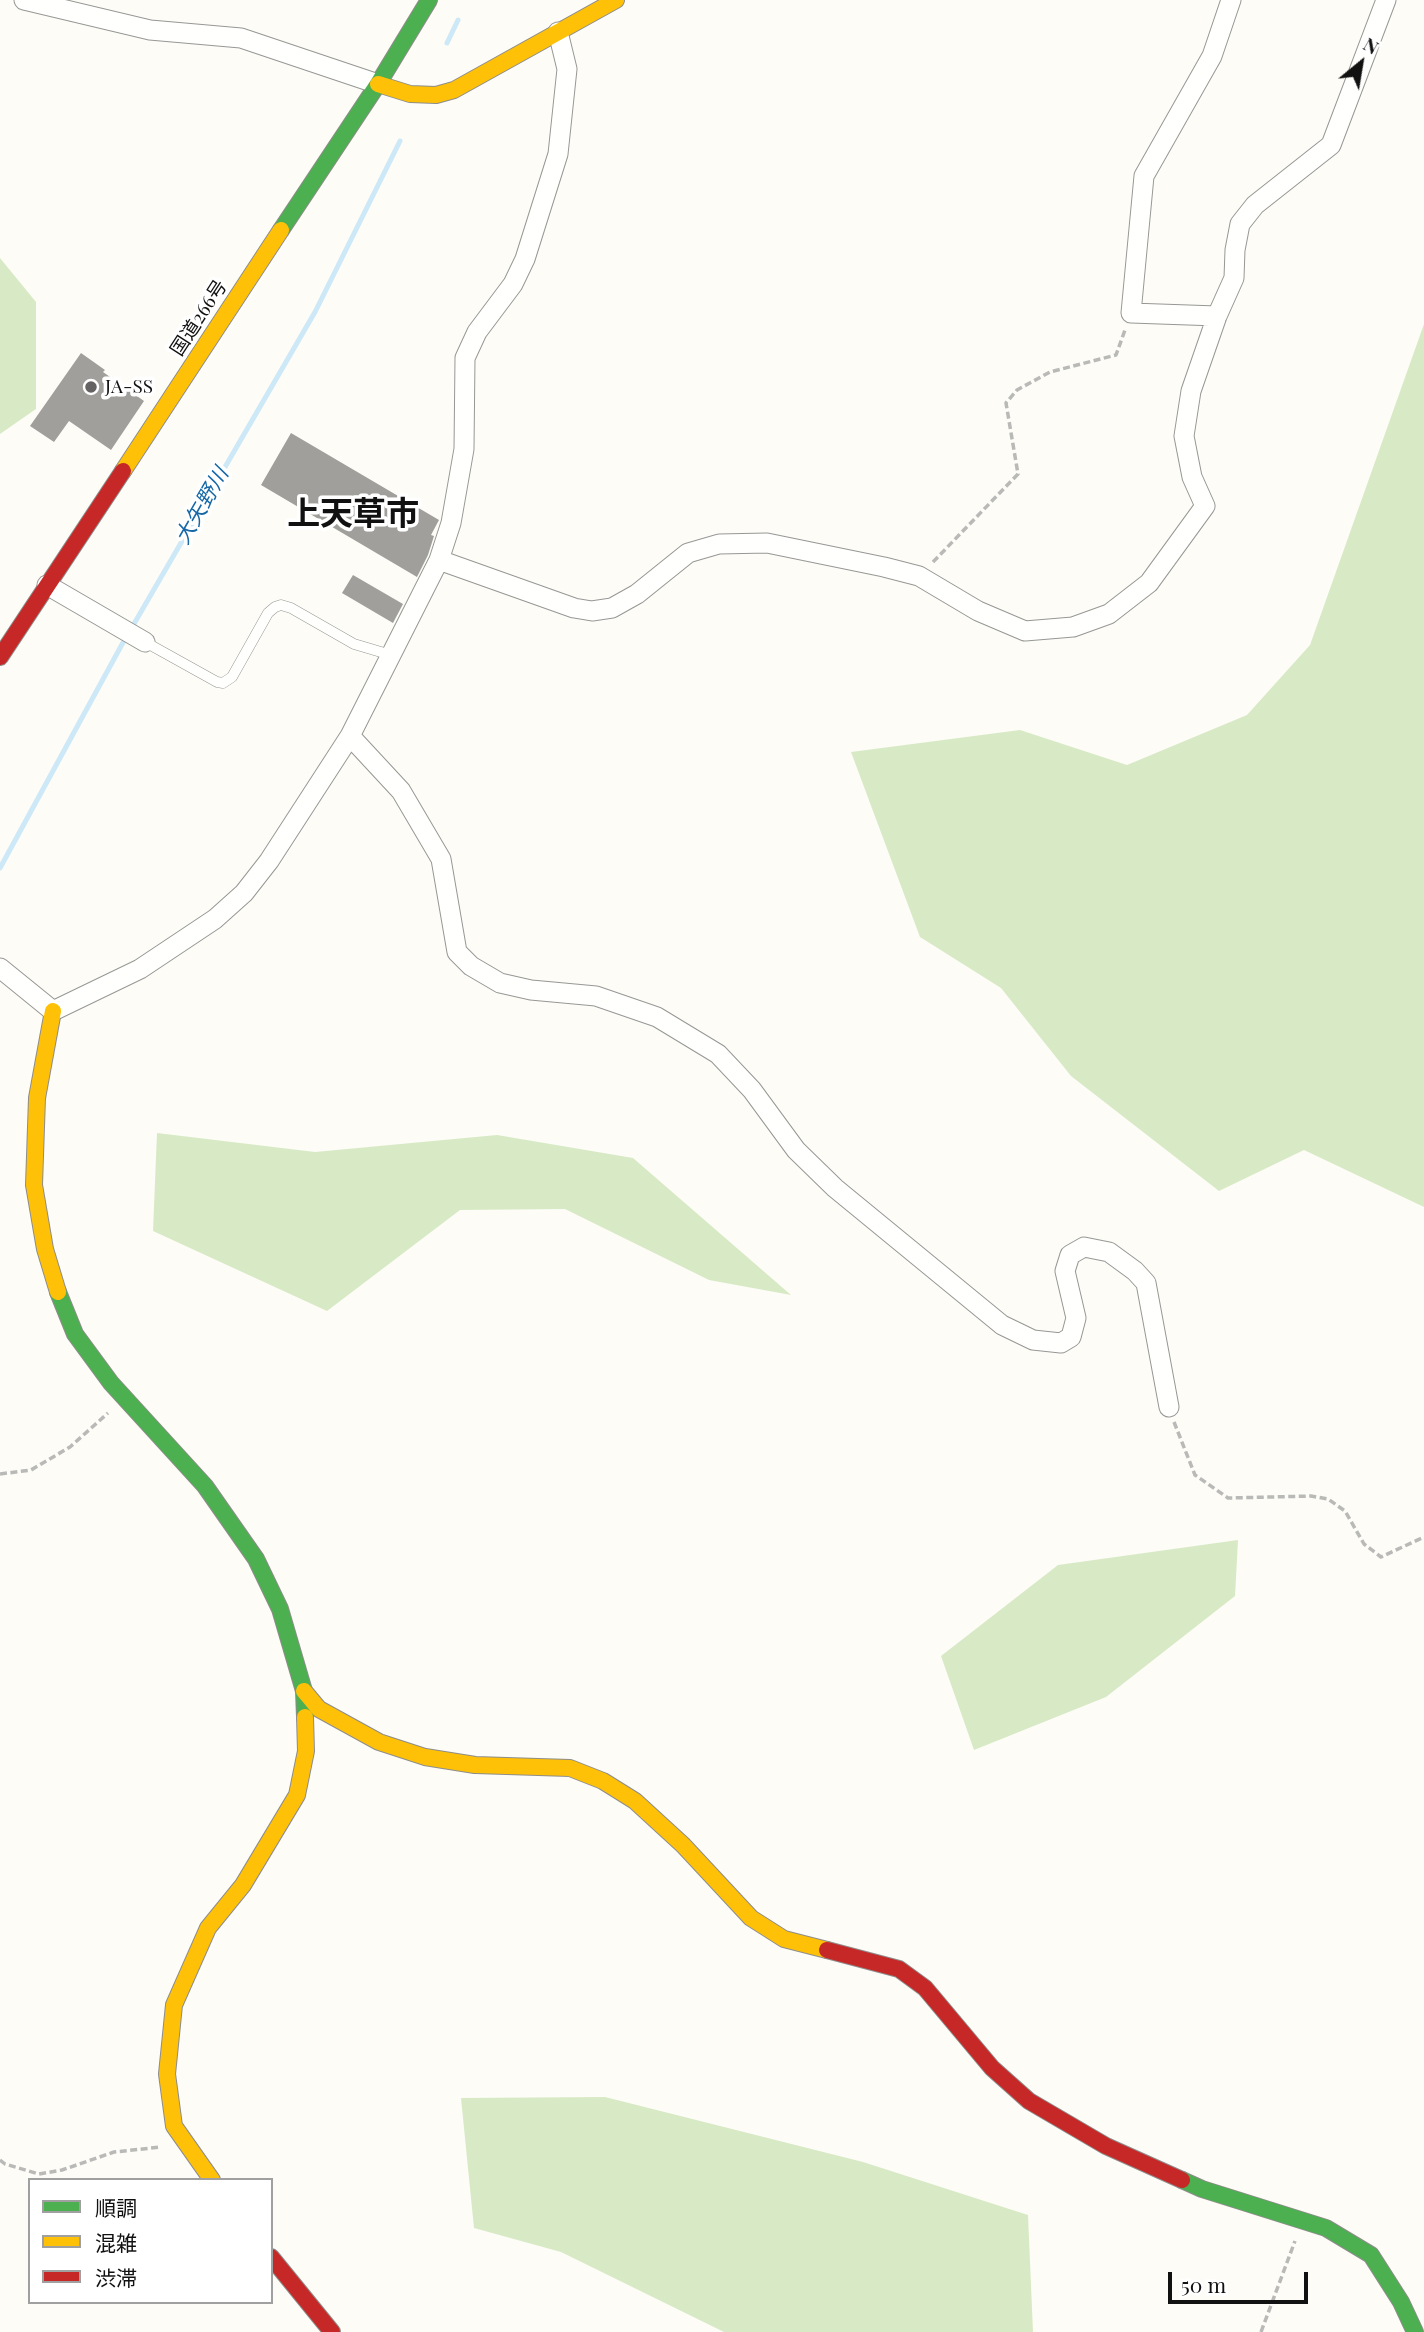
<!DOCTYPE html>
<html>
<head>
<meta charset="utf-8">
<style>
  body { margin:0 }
  #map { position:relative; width:1424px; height:2332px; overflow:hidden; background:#fdfcf7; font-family:"Playfair Display","Noto Sans JP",serif }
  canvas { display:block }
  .legend { position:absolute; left:28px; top:2178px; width:245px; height:126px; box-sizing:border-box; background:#fff; border:2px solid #a0a0a0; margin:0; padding:9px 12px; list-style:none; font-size:21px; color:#111 }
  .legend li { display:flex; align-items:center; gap:14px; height:35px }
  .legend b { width:35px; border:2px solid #a0a0a0 }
  .north { position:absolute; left:1326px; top:28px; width:70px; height:70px; -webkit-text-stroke:5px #fff; paint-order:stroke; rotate:30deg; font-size:19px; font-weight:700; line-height:28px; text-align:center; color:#111 }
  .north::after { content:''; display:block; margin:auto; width:24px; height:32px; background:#111; clip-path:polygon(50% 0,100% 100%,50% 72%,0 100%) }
  .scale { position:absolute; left:1168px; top:2272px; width:140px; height:32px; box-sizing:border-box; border:4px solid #111; border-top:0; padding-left:9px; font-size:21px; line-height:24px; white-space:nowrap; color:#111; -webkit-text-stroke:5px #fff; paint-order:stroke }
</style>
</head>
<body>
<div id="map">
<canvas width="1424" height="2332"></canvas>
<ul class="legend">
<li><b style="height:9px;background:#4caf50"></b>順調</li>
<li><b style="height:9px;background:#ffc107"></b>混雑</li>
<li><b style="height:9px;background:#c62828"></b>渋滞</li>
</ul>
<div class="north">N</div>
<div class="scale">50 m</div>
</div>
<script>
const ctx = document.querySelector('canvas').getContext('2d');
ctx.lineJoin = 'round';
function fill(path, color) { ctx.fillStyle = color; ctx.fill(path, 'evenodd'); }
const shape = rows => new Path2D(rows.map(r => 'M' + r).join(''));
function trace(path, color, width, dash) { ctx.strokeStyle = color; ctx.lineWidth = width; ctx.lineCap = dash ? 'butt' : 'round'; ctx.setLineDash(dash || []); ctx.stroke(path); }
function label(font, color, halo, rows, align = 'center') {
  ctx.font = font + ' "Playfair Display","Noto Sans JP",serif'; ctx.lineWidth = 7; ctx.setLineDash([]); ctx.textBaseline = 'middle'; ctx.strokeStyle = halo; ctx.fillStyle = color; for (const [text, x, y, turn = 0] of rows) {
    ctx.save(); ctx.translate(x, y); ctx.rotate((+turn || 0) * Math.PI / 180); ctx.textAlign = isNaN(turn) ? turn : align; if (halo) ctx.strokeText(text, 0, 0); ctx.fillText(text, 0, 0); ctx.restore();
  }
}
fill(shape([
  [0,258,36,302,36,409,0,434],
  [1424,324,1424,1207,1304,1150,1219,1191,1071,1076,1001,988,920,937,851,752,1020,730,1127,765,1247,715,1310,645],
  [157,1133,315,1152,497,1135,633,1158,791,1295,709,1280,565,1209,460,1210,327,1311,153,1231],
  [1238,1540,1235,1596,1106,1697,974,1750,941,1656,1058,1565],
  [605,2097,863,2162,1028,2215,1033,2332,724,2332,561,2252,474,2228,461,2098]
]), '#d8eac5');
trace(shape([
  [447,43,458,20],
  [131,629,315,312,400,141],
  [0,868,126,637]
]), '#cde8f7', 5);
fill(shape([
  [81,353,105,370,103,372,144,401,111,450,69,421,54,442,30,426],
  [291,433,439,520,431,535,434,536,428,555,417,577,261,485],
  [353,575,403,604,393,623,342,593]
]), '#a19f9c');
const lane = shape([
  [145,642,217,682,223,683,232,677,268,613,275,607,281,605,291,608,354,644,391,655]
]);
const street = shape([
  [24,0,150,30,241,38,378,84],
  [1217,316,1131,313,1144,176,1212,56,1231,0],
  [439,560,574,608,592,611,612,608,637,594,688,553,719,544,767,543,884,567,919,576,978,611,1025,631,1073,627,1109,614,1149,583,1205,506,1192,477,1184,436,1191,391,1217,316,1234,278,1235,250,1240,224,1255,205,1331,145,1386,0],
  [47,585,145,642],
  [350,736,401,791,441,859,457,952,471,966,500,983,531,990,596,996,657,1017,718,1054,752,1090,796,1150,835,1188,1002,1325,1033,1340,1061,1343,1071,1337,1076,1318,1065,1271,1070,1255,1084,1247,1109,1252,1135,1271,1146,1283,1169,1407],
  [0,968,53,1011,140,969,215,919,244,893,269,861,350,736,439,560,451,523,464,449,465,358,477,332,513,284,525,259,558,154,567,69,558,32]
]);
const fast = shape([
  [281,230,378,84,429,0],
  [58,1292,75,1334,111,1383,205,1486,256,1559,280,1609,304,1691,305,1717],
  [1182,2180,1202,2189,1326,2228,1371,2255,1401,2302,1415,2332]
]);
const slow = shape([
  [378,84,410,94,436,95,454,90,616,0],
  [123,471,281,230],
  [53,1011,37,1098,34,1185,45,1249,58,1292],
  [304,1691,319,1709,379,1742,425,1757,475,1765,570,1768,603,1781,635,1801,683,1845,751,1918,784,1939,827,1950],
  [212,2180,174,2126,167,2074,174,2005,208,1928,243,1885,297,1795,306,1751,305,1717]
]);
const jam = shape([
  [0,657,123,471],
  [827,1950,899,1969,925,1988,992,2068,1029,2101,1106,2146,1182,2180],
  [271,2257,332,2332]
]);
trace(lane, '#979795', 11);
trace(street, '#979795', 21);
trace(fast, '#8e8d8b', 18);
trace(slow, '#8e8d8b', 18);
trace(jam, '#8e8d8b', 18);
trace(shape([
  [933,562,1018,474,1006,403,1017,390,1050,372,1116,355,1125,330],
  [1174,1422,1195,1475,1228,1498,1311,1496,1328,1499,1345,1511,1364,1544,1381,1557,1424,1537],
  [0,1474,31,1470,70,1447,108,1413],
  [0,2160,5,2164,39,2174,62,2170,114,2152,161,2147],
  [1261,2332,1295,2241]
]), '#b9b9b8', 3.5, [7, 3.5]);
trace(lane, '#fffffe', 10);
trace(street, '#fffffe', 19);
trace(fast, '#4caf50', 16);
trace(slow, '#ffc107', 16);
trace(jam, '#c62828', 16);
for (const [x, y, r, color] of [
  [91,387,7,"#646362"]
]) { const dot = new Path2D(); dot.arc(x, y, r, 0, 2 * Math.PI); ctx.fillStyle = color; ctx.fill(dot); trace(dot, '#fff', 2.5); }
label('19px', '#111', '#fff', [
  ["国道266号",199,318,-57]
]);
label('19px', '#111', '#fff', [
  ["JA-SS",105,387]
], 'left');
label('italic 21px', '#1768a6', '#fff', [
  ["大矢野川",202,506,-60]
]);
label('bold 33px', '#111', '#fff', [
  ["上天草市",353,515]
]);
</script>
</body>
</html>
